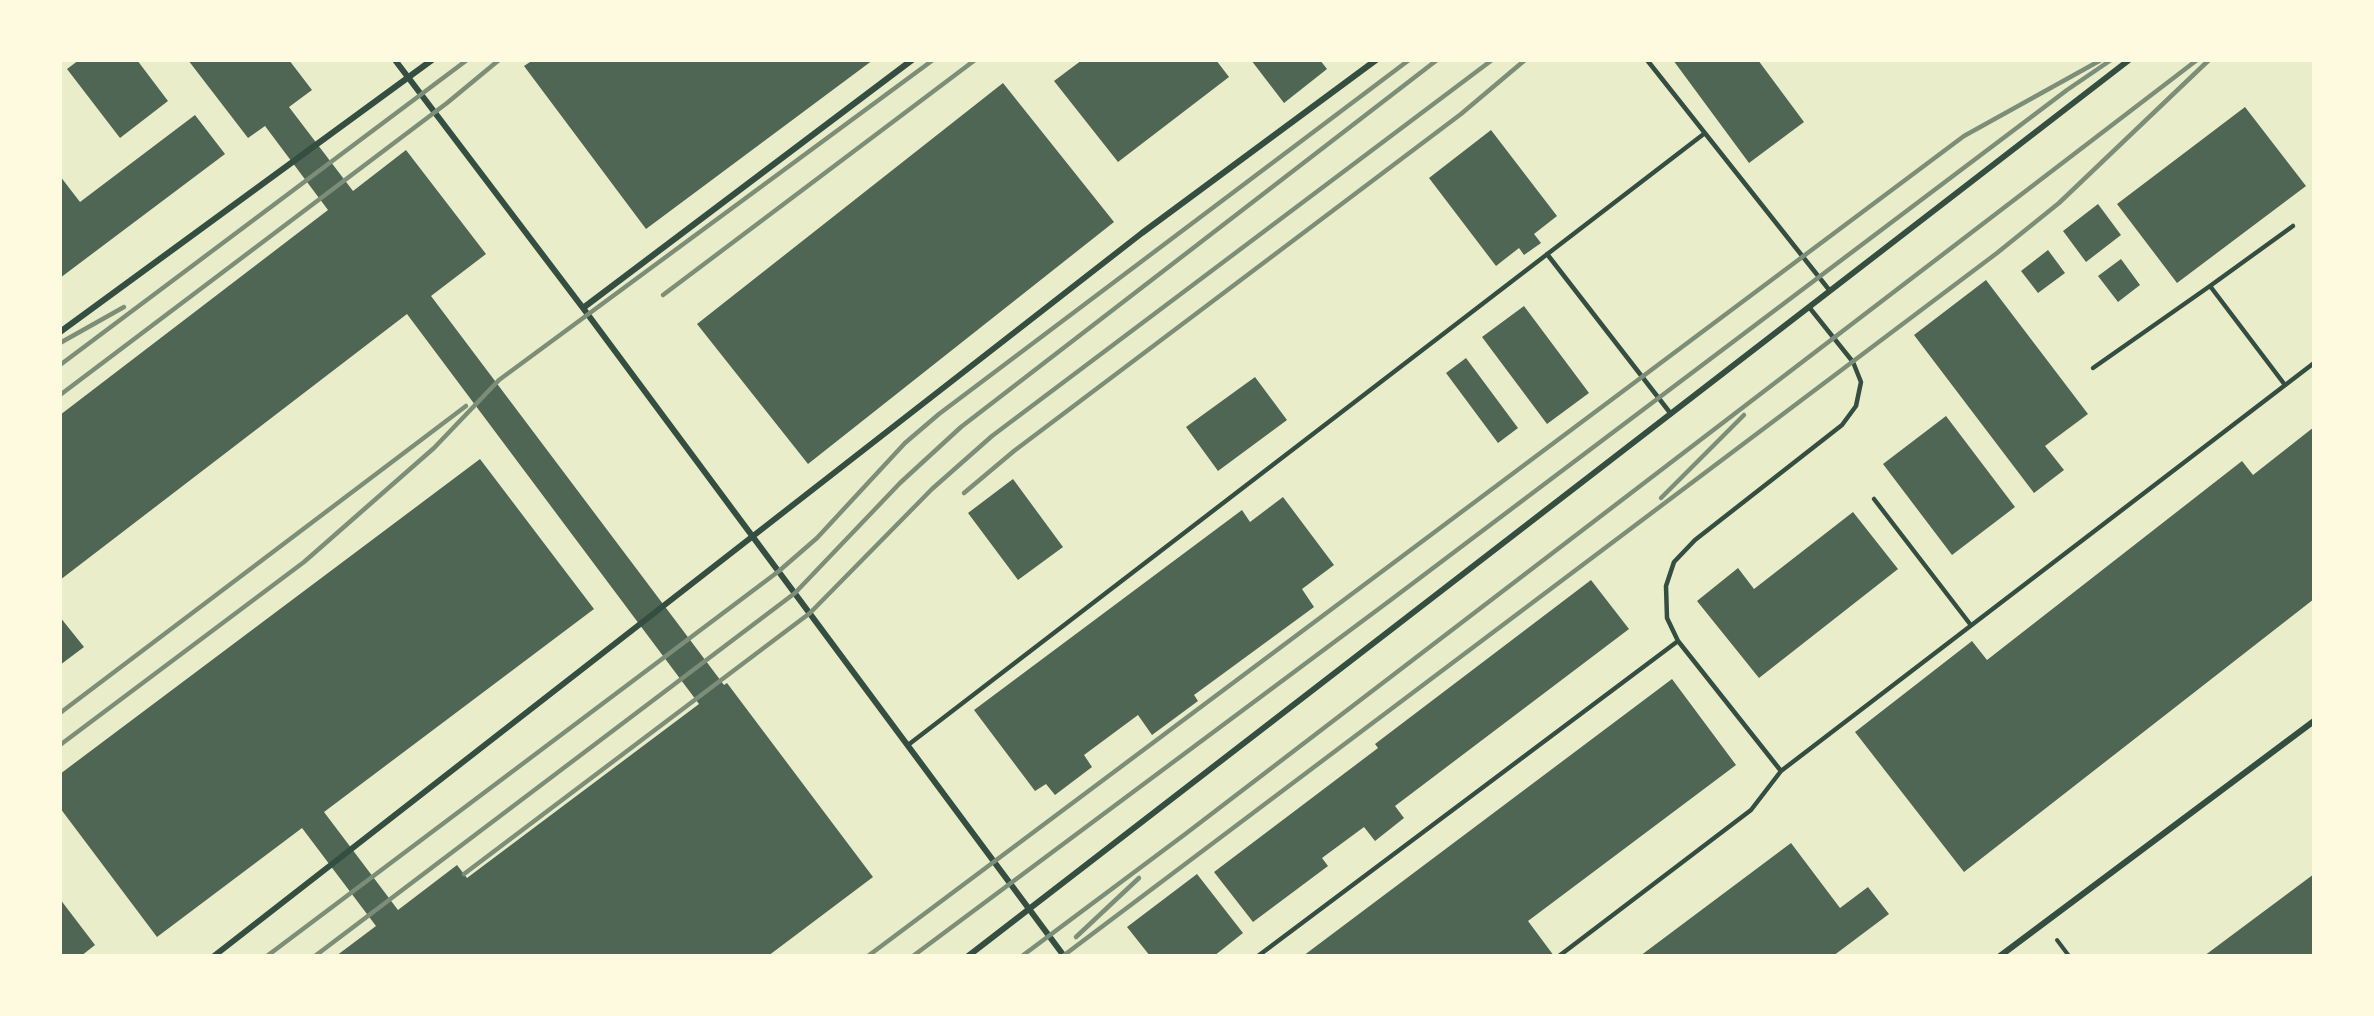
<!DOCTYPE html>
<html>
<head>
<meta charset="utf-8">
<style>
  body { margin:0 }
  #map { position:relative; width:2374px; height:1016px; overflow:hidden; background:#e9edc9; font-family:"IBM Plex Sans",sans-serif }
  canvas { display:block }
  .frame { position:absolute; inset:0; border:62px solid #fefae0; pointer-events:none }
</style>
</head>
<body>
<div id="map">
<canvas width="2374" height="1016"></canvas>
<div class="frame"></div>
</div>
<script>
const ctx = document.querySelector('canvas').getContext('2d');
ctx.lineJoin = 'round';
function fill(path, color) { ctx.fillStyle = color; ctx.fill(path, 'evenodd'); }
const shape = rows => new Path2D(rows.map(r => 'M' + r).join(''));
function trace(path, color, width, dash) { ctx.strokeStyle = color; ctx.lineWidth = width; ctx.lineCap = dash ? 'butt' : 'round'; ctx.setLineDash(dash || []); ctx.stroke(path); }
fill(shape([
  [79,60,137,60,168,101,120,138,67,69],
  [188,60,289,60,312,90,289,107,353,191,406,150,486,254,431,296,724,685,727,683,873,877,768,956,336,956,376,926,302,828,157,937,60,808,60,774,480,459,594,609,324,812,398,910,457,865,467,878,699,704,407,314,60,580,60,415,328,210,265,126,248,138],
  [533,60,873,60,646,229,524,66],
  [1082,60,1216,60,1229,77,1118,162,1054,81],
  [1251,60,1320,60,1327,69,1284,103],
  [1673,60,1758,60,1804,122,1749,163],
  [1003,83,1114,222,808,464,697,324],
  [2245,107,2306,186,2177,283,2117,204],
  [195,115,225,154,60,278,60,176,80,202],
  [1491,130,1557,216,1534,234,1541,243,1524,255,1519,248,1496,266,1429,178],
  [2098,204,2121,235,2086,262,2063,231],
  [2048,250,2065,273,2038,293,2021,271],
  [2121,259,2140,285,2118,302,2098,276],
  [1986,280,2088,414,2045,446,2064,470,2034,493,1914,335],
  [1524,306,1589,393,1547,424,1482,337],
  [1466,358,1518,428,1498,443,1446,373],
  [1255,377,1287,420,1218,471,1186,427],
  [1946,416,2015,507,1952,555,1883,464],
  [2314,427,2314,599,1964,872,1855,732,1972,641,1987,660,2242,461,2253,475],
  [1013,479,1063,547,1018,580,968,513],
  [1283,497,1334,565,1302,589,1314,607,1194,695,1198,701,1152,735,1138,715,1084,755,1092,767,1055,795,1046,784,1035,791,974,710,1242,510,1250,522],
  [1853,512,1898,569,1759,678,1697,601,1738,568,1754,589],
  [1591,580,1629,629,1395,806,1404,818,1375,841,1364,827,1322,858,1328,866,1253,922,1214,872,1378,748,1375,744],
  [60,617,84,647,60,665],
  [1672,679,1736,765,1528,921,1554,956,1303,956],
  [1791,843,1840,908,1868,887,1889,914,1833,956,1640,956],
  [1197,874,1243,933,1214,956,1150,956,1127,927],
  [2314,874,2314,956,2204,956],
  [60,899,95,945,81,956,60,956]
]), '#4f6655');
trace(shape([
  [2057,940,2069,956]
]), '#344e41', 4);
trace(shape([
  [1647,60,1830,291],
  [1547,254,1671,414],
  [2093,368,2210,286],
  [2285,385,2210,286,2293,226],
  [1874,499,1970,624],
  [908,745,1705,133],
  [1781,771,1678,641,1667,618,1666,586,1674,562,1695,540,1842,425,1856,406,1861,382,1853,362,1809,307],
  [1258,956,1678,641],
  [1559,956,1751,810,1781,771,2314,363]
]), '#344e41', 4.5);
trace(shape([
  [395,60,583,308,1064,956],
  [583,308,912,60],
  [60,332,432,60],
  [214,956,1142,233,1376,60],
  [968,956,2129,60],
  [2000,956,2314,721]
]), '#344e41', 6);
trace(shape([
  [663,295,975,60],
  [60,343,124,307],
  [60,365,467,60],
  [60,395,447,103,499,60],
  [964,493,1014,451,1461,114,1525,60],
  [1661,498,1744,415],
  [60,713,466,406],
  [60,745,304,562,434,448,499,380,933,60],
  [464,874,810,613,932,489,992,436,1492,60],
  [1076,937,1139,878],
  [267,956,779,571,817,538,905,443,939,414,1409,60],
  [315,956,795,593,900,483,961,427,1437,60],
  [868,956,1964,136,2101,60],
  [913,956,1392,599,2067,90,2111,60],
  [1022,956,1184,835,2197,60],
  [1063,956,1997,253,2059,203,2209,60]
]), '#7c8e77', 4.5);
</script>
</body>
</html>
